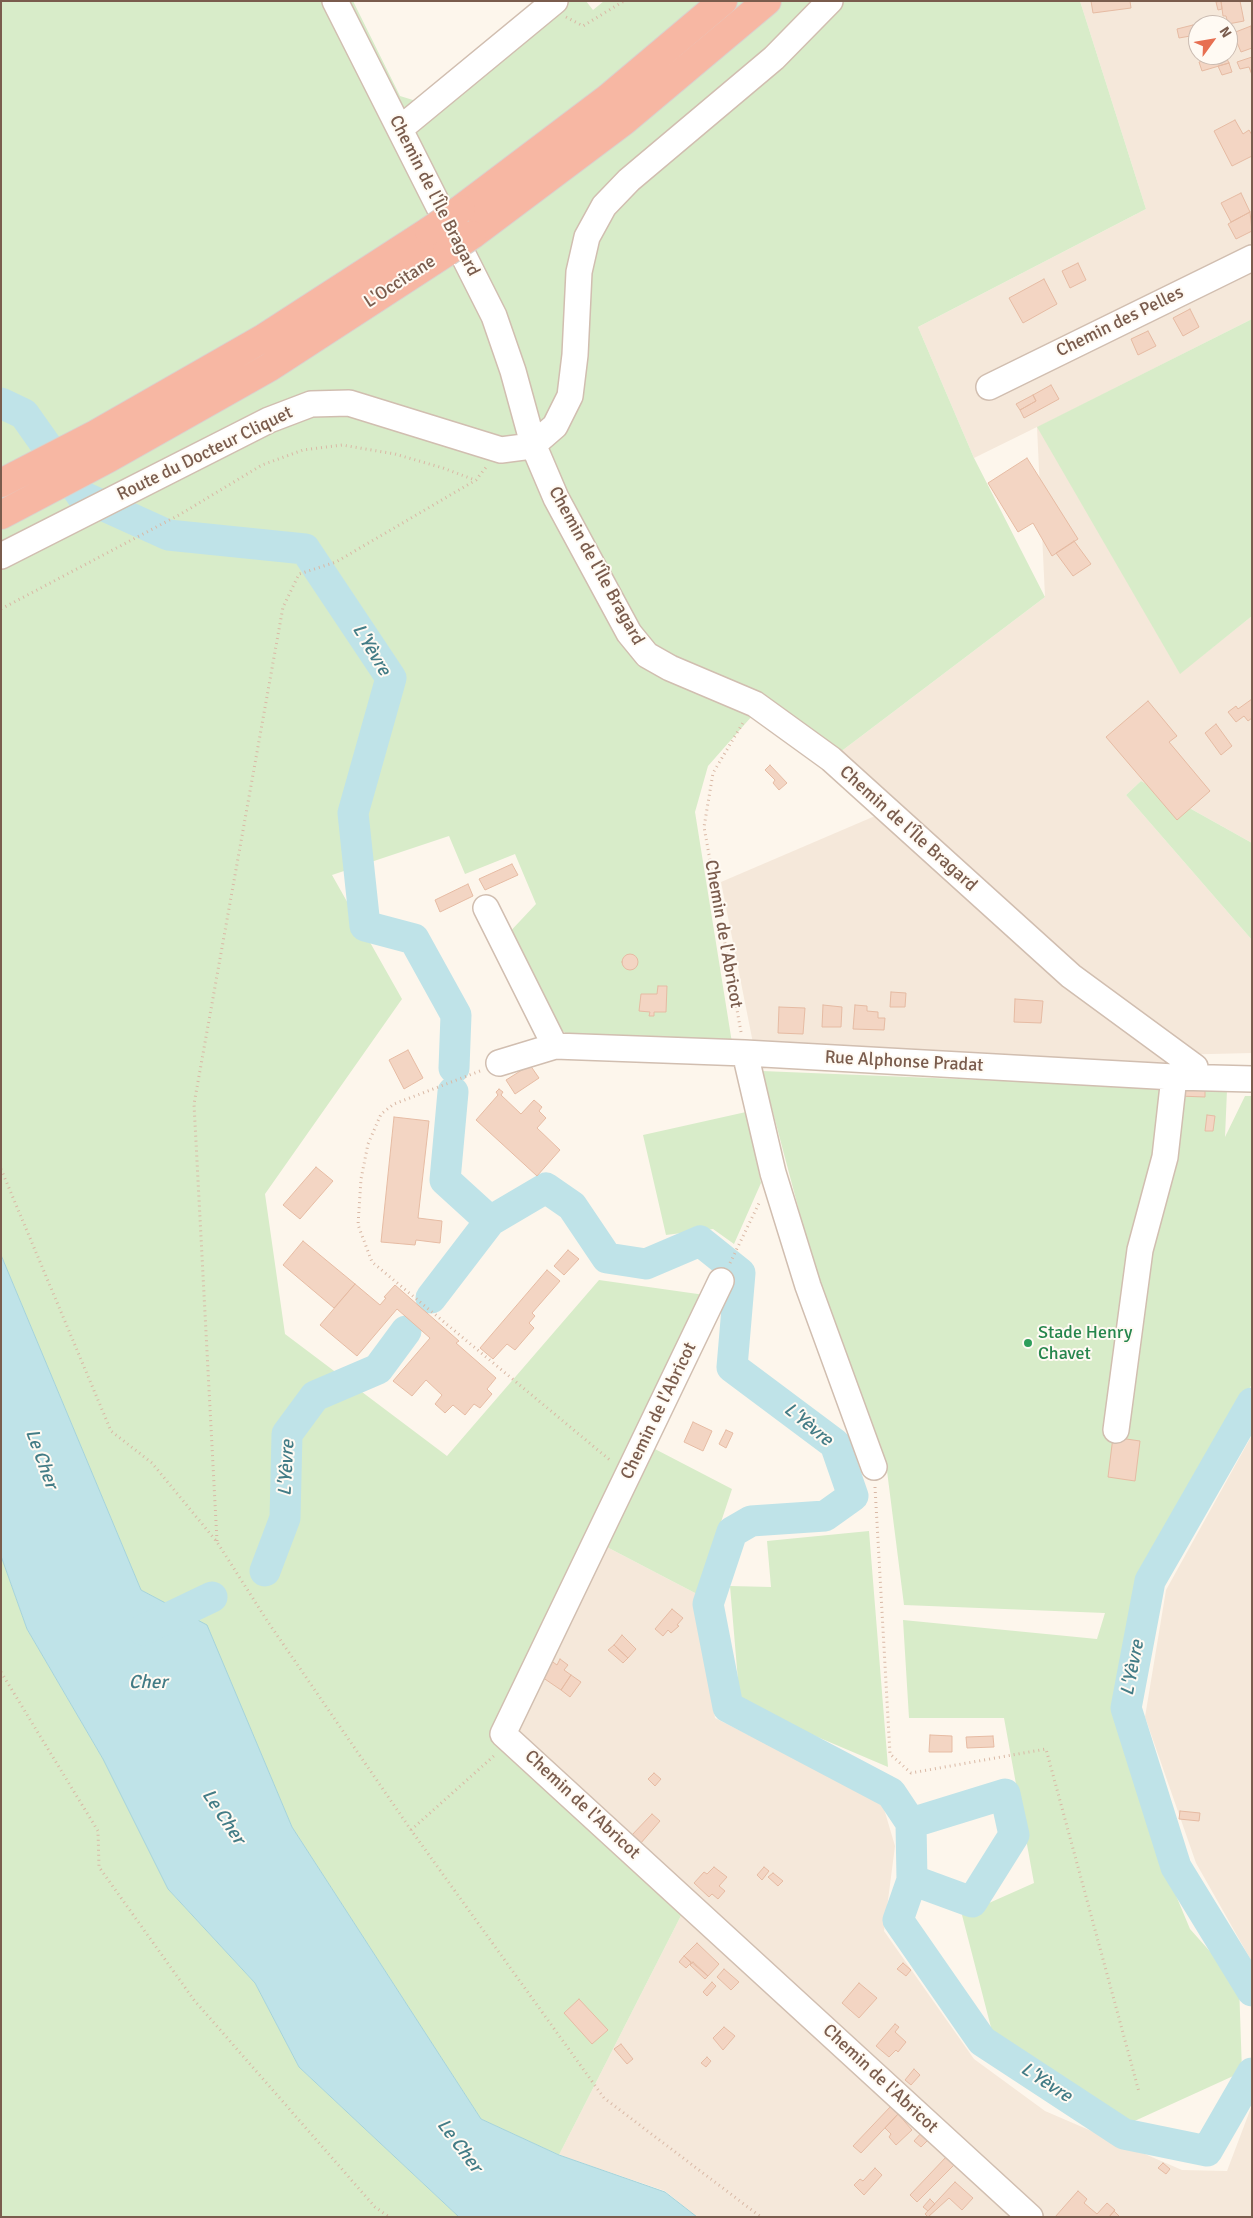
<!DOCTYPE html>
<html>
<head>
<meta charset="utf-8">
<style>
  body { margin:0 }
  #map { position:relative; width:1253px; height:2218px; overflow:hidden; background:#fdf6ec; font-family:Signika,sans-serif }
  canvas { display:block }
  .frame { position:absolute; inset:0; border:2px solid #7a5c4d; pointer-events:none }
  .north { position:absolute; left:1188px; top:15px; width:50px; height:50px; box-sizing:border-box; background:#fffaf3; border:1px solid #cabbb1; border-radius:50%; rotate:58deg; font-size:14px; font-weight:700; line-height:20px; text-align:center; color:#7a5c4d }
  .north::after { content:''; display:block; margin:auto; width:18px; height:22px; background:#e76f51; clip-path:polygon(50% 0,100% 100%,50% 72%,0 100%) }
</style>
</head>
<body>
<div id="map">
<canvas width="1253" height="2218"></canvas>
<div class="frame"></div>
<div class="north">N</div>
</div>
<script>
const ctx = document.querySelector('canvas').getContext('2d');
ctx.lineJoin = 'round';
function fill(path, color) { ctx.fillStyle = color; ctx.fill(path, 'evenodd'); }
const shape = rows => new Path2D(rows.map(r => 'M' + r).join(''));
function trace(path, color, width, dash) { ctx.strokeStyle = color; ctx.lineWidth = width; ctx.lineCap = dash ? 'butt' : 'round'; ctx.setLineDash(dash || []); ctx.stroke(path); }
function label(font, color, halo, rows, align = 'center') {
  ctx.font = font + ' Signika,sans-serif'; ctx.lineWidth = 4; ctx.setLineDash([]); ctx.textBaseline = 'middle'; ctx.strokeStyle = halo; ctx.fillStyle = color; for (const [text, x, y, turn = 0] of rows) {
    ctx.save(); ctx.translate(x, y); ctx.rotate((+turn || 0) * Math.PI / 180); ctx.textAlign = isNaN(turn) ? turn : align; if (halo) ctx.strokeText(text, 0, 0); ctx.fillText(text, 0, 0); ctx.restore();
  }
}
fill(shape([
  [1080,1,1252,1,1252,319,1038,427,1180,673,1252,616,1252,843,1141,781,1126,795,1252,940,1252,1053,1170,1055,1175,1067,753,1043,721,882,875,816,839,753,1045,597,1037,427,974,458,918,327,1146,209],
  [1198,25,1228,25,1228,55,1198,55],
  [1252,1435,1252,1962,1196,1863,1145,1717,1166,1590],
  [603,1545,697,1594,715,1718,882,1802,895,1846,884,1931,974,2059,1045,2111,1182,2170,1227,2171,1252,2105,1252,2217,697,2217,665,2191,559,2155,691,1896,505,1732]
]), '#f5e8da');
fill(shape([
  [1,1,353,1,400,96,413,100,426,99,536,1,586,1,593,10,604,1,1080,1,1146,209,918,327,974,458,1045,597,839,753,767,699,708,766,695,812,733,1049,572,1038,541,1015,505,937,536,904,515,854,465,874,449,836,332,875,402,999,265,1194,285,1334,447,1456,599,1280,719,1297,505,1732,691,1896,559,2155,481,2119,292,1827,207,1626,141,1590,1,1255],
  [1252,319,1252,616,1180,674,1037,427],
  [1141,781,1252,843,1252,940,1126,795],
  [762,1071,1227,1090,1225,1137,1245,1096,1252,1096,1252,1384,1139,1584,1119,1680,1121,1735,1165,1869,1190,1929,1239,1984,1242,2072,1128,2124,995,2043,962,1915,1034,1883,1004,1718,909,1718,903,1620,1097,1639,1105,1613,904,1605,886,1463,815,1271],
  [746,1112,761,1183,734,1244,713,1229,666,1235,643,1135],
  [653,1448,732,1489,697,1594,603,1545],
  [869,1531,888,1767,740,1704,730,1586,771,1587,767,1541],
  [1,1556,27,1629,103,1759,168,1889,255,1983,299,2067,459,2217,1,2217]
]), '#d8ecc9');
const water = shape([
  [1,1255,141,1590,207,1625,292,1827,481,2119,559,2155,665,2192,697,2217,459,2217,299,2067,255,1983,168,1889,103,1759,27,1629,1,1556,1,1255]
]);
fill(water, '#bfe3e8');
trace(water, '#a5d3da', 1);
trace(shape([
  [1,403,24,414,82,496,168,535,305,549,391,678,353,813,365,926,414,939,456,1015,454,1068],
  [453,1092,445,1180,490,1221],
  [431,1298,490,1221,546,1188,572,1206,607,1258,646,1264,700,1241,740,1273,732,1367,835,1444,853,1496,825,1516,751,1521,732,1532,708,1604,728,1707,891,1793,911,1823,912,1880,898,1920,982,2041,1124,2134,1207,2151,1252,2073],
  [1252,1403,1150,1581,1126,1708,1176,1867,1252,1991],
  [265,1571,285,1518,287,1434,315,1396,378,1369,406,1331],
  [143,1630,212,1597],
  [911,1823,1005,1794,1014,1835,972,1902,912,1880]
]), '#bfe3e8', 31);
const building = shape([
  [1091,1,1130,1,1131,8,1093,13,1091,1],
  [1221,1,1240,1,1244,21,1228,24,1226,16,1223,16,1221,1],
  [1221,1,1222,9,1218,10,1216,2,1221,1],
  [1193,25,1196,35,1179,38,1177,29,1193,25],
  [1251,26,1252,48,1241,52,1233,33,1251,26],
  [1225,55,1229,63,1202,71,1199,62,1225,55],
  [1252,57,1252,75,1249,67,1240,69,1237,62,1252,57],
  [1229,63,1232,72,1222,75,1218,66,1229,63],
  [1235,120,1243,134,1249,130,1252,135,1252,156,1232,166,1214,131,1235,120],
  [1241,193,1250,212,1231,222,1221,203,1241,193],
  [1250,212,1252,231,1236,239,1228,224,1250,212],
  [1078,263,1086,280,1070,288,1062,271,1078,263],
  [1044,279,1057,304,1023,323,1009,298,1044,279],
  [1190,309,1199,327,1183,336,1173,318,1190,309],
  [1148,331,1156,346,1138,355,1131,339,1148,331],
  [1051,385,1059,399,1024,418,1020,410,1036,401,1033,395,1051,385],
  [1033,395,1036,401,1020,410,1016,404,1033,395],
  [1027,458,1078,539,1052,556,1033,523,1018,532,988,483,1027,458],
  [1074,541,1091,564,1073,576,1056,553,1074,541],
  [1252,699,1252,718,1248,721,1244,716,1236,722,1228,712,1236,706,1238,709,1252,699],
  [1148,701,1177,736,1169,742,1210,791,1177,820,1106,737,1148,701],
  [1216,724,1232,746,1221,755,1205,733,1216,724],
  [770,765,787,783,779,790,773,783,775,780,765,770,770,765],
  [512,864,518,875,485,890,479,879,512,864],
  [468,884,473,896,440,912,435,900,468,884],
  '622 962a8 8 0 1 1 16 0a8 8 0 1 1-16 0Z',
  [658,986,667,986,666,1012,654,1012,654,1016,649,1016,650,1012,639,1011,641,994,657,994,658,986],
  [891,992,906,993,905,1007,890,1007,891,992],
  [1015,999,1043,1001,1041,1023,1014,1022,1015,999],
  [823,1005,842,1007,841,1027,822,1027,823,1005],
  [855,1005,867,1006,867,1011,878,1012,878,1018,885,1018,884,1030,853,1029,855,1005],
  [779,1007,805,1008,803,1034,778,1033,779,1007],
  [408,1050,423,1078,404,1089,389,1060,408,1050],
  [530,1065,539,1078,515,1094,506,1080,530,1065],
  [1179,1087,1205,1089,1205,1097,1179,1096,1179,1087],
  [499,1089,503,1092,501,1095,521,1114,534,1100,542,1107,539,1111,546,1118,537,1128,560,1150,537,1176,476,1120,498,1095,496,1092,499,1089],
  [1207,1115,1215,1116,1213,1131,1205,1131,1207,1115],
  [394,1117,429,1121,418,1218,442,1221,440,1243,416,1240,415,1245,381,1242,394,1117],
  [316,1167,333,1181,300,1219,283,1205,316,1167],
  [303,1241,355,1284,334,1308,283,1265,303,1241],
  [568,1250,579,1259,564,1275,554,1266,568,1250],
  [547,1270,560,1281,532,1313,535,1316,529,1323,534,1328,515,1350,507,1344,493,1359,480,1348,547,1270],
  [355,1284,380,1305,386,1298,384,1297,395,1285,459,1341,456,1343,496,1378,487,1389,492,1394,480,1408,474,1404,465,1415,453,1405,445,1413,435,1404,442,1395,426,1380,412,1396,393,1381,430,1338,397,1309,357,1356,320,1325,355,1284],
  [693,1422,712,1431,703,1451,684,1442,693,1422],
  [726,1430,733,1433,726,1448,719,1444,726,1430],
  [1113,1437,1140,1441,1135,1481,1108,1477,1113,1437],
  [672,1609,683,1618,677,1625,679,1626,671,1633,668,1630,663,1636,655,1629,672,1609],
  [622,1635,636,1649,628,1658,614,1645,622,1635],
  [614,1645,628,1658,623,1663,608,1650,614,1645],
  [560,1659,568,1665,564,1670,571,1675,561,1690,539,1675,550,1660,557,1665,560,1659],
  [571,1675,581,1682,570,1697,561,1690,571,1675],
  [930,1735,952,1736,952,1752,929,1752,930,1735],
  [993,1736,994,1747,967,1748,966,1737,993,1736],
  [654,1773,661,1779,655,1786,648,1779,654,1773],
  [1180,1811,1200,1813,1199,1821,1179,1819,1180,1811],
  [652,1814,660,1821,640,1844,631,1836,652,1814],
  [714,1867,727,1877,719,1886,725,1891,718,1899,712,1894,709,1897,694,1883,704,1872,707,1874,714,1867],
  [764,1867,769,1871,762,1880,757,1875,764,1867],
  [773,1873,783,1881,778,1886,768,1877,773,1873],
  [697,1943,719,1964,708,1976,684,1956,697,1943],
  [684,1956,691,1963,686,1968,679,1962,684,1956],
  [693,1962,708,1976,705,1979,690,1965,693,1962],
  [903,1963,911,1970,906,1976,897,1969,903,1963],
  [724,1969,739,1982,731,1990,717,1977,724,1969],
  [712,1982,716,1986,707,1996,703,1992,712,1982],
  [859,1983,877,1998,859,2018,842,2003,859,1983],
  [579,1999,608,2030,592,2044,564,2013,579,1999],
  [895,2024,899,2027,895,2032,906,2042,898,2052,896,2050,889,2057,876,2046,895,2024],
  [724,2027,735,2036,723,2050,713,2038,724,2027],
  [621,2044,633,2059,627,2064,614,2049,621,2044],
  [707,2057,711,2061,706,2067,701,2063,707,2057],
  [914,2069,920,2075,911,2085,905,2080,914,2069],
  [892,2105,900,2112,861,2153,853,2146,892,2105],
  [898,2114,912,2130,896,2145,889,2137,891,2134,885,2128,898,2114],
  [922,2132,929,2139,921,2147,914,2141,922,2132],
  [947,2156,956,2163,917,2202,910,2195,947,2156],
  [1163,2163,1170,2169,1166,2174,1158,2168,1163,2163],
  [875,2168,882,2175,864,2195,854,2185,860,2179,863,2181,875,2168],
  [955,2182,973,2198,962,2210,949,2198,928,2217,925,2214,955,2182],
  [1078,2191,1087,2199,1084,2203,1097,2214,1107,2203,1115,2210,1109,2217,1055,2217,1078,2191],
  [930,2199,935,2204,928,2211,923,2207,930,2199],
  [1114,2211,1120,2217,1109,2217,1114,2211]
]);
fill(building, '#f3d5c3');
trace(building, '#e6bba3', 1);
const minor = shape([
  [335,1,494,316,513,371,533,444,556,498,629,633,647,655,670,668,755,704,831,759,1071,976,1195,1067,1195,1077],
  [401,128,555,1],
  [989,387,1252,258],
  [1,556,269,420,311,404,349,403,501,450,524,447,540,439,555,426,570,396,575,355,579,272,587,237,604,206,629,180,774,58,830,1],
  [486,908,555,1046],
  [745,1053,773,1173,808,1286,874,1467],
  [499,1063,555,1046,745,1053,1174,1077,1252,1079],
  [721,1281,503,1734,1030,2217],
  [1116,1430,1140,1250,1165,1157,1174,1077]
]);
const highway = shape([
  [461,209,608,98,723,1],
  [472,235,624,121,767,1],
  [1,483,96,434,262,339,429,231],
  [1,515,109,458,270,367,447,252]
]);
trace(minor, '#d1beb0', 28);
trace(highway, '#dad1cd', 30);
trace(shape([
  [566,17,583,26,624,1],
  [1,609,179,515,262,465,303,450,342,445,395,454,443,468,475,480],
  [741,1032,704,827,713,773,744,721],
  [480,1071,394,1104,381,1114,368,1144,361,1179,358,1225,372,1262,611,1461],
  [1,1169,111,1431,152,1463,217,1542,268,1622,411,1830,604,2098,761,2217],
  [730,1263,760,1201],
  [875,1487,890,1754,911,1773,1046,1749,1139,2092],
  [217,1541,194,1104,283,607,299,574,336,562,476,480,487,466],
  [1,1672,98,1831,99,1867,194,2000,375,2207,389,2217],
  [411,1830,496,1754]
]), '#d9b8a5', 3, [1, 4]);
trace(minor, '#fff', 25);
trace(highway, '#f7b7a3', 28);
const highwayBridge = shape([
  [429,231,461,209],
  [447,252,472,235]
]);
trace(highwayBridge, '#dad1cd', 30, []);
trace(highwayBridge, '#f7b7a3', 28);
for (const [x, y, r, color] of [
  [1028,1343,5,"#2e9e5b"]
]) { const dot = new Path2D(); dot.arc(x, y, r, 0, 2 * Math.PI); ctx.fillStyle = color; ctx.fill(dot); trace(dot, '#fffaf3', 2); }
label('18px', '#7a5c4d', '#fffaf3', [
  ["Chemin de l'Île Bragard",434,196,63],
  ["L'Occitane",400,282,-33],
  ["Chemin des Pelles",1120,322,-26],
  ["Route du Docteur Cliquet",205,454,-26],
  ["Chemin de l'Île Bragard",596,566,61],
  ["Chemin de l'Île Bragard",908,829,42],
  ["Chemin de l'Abricot",723,934,80],
  ["Rue Alphonse Pradat",904,1062,3],
  ["Chemin de l'Abricot",659,1411,-64],
  ["Chemin de l'Abricot",582,1805,43],
  ["Chemin de l'Abricot",880,2079,43]
]);
label('18px', '#27864d', '#fffaf3', [
  ["Stade Henry",1038,1333],
  ["Chavet",1038,1354]
], 'left');
label('italic 19px', '#437c86', '#fffaf3', [
  ["L'Yèvre",371,650,59],
  ["L'Yèvre",808,1425,39],
  ["Le Cher",41,1459,70],
  ["L'Yèvre",287,1468,-87],
  ["L'Yèvre",1133,1668,-79],
  ["Cher",148,1683],
  ["Le Cher",223,1817,56],
  ["L'Yèvre",1046,2083,33],
  ["Le Cher",459,2146,53]
]);
</script>
</body>
</html>
